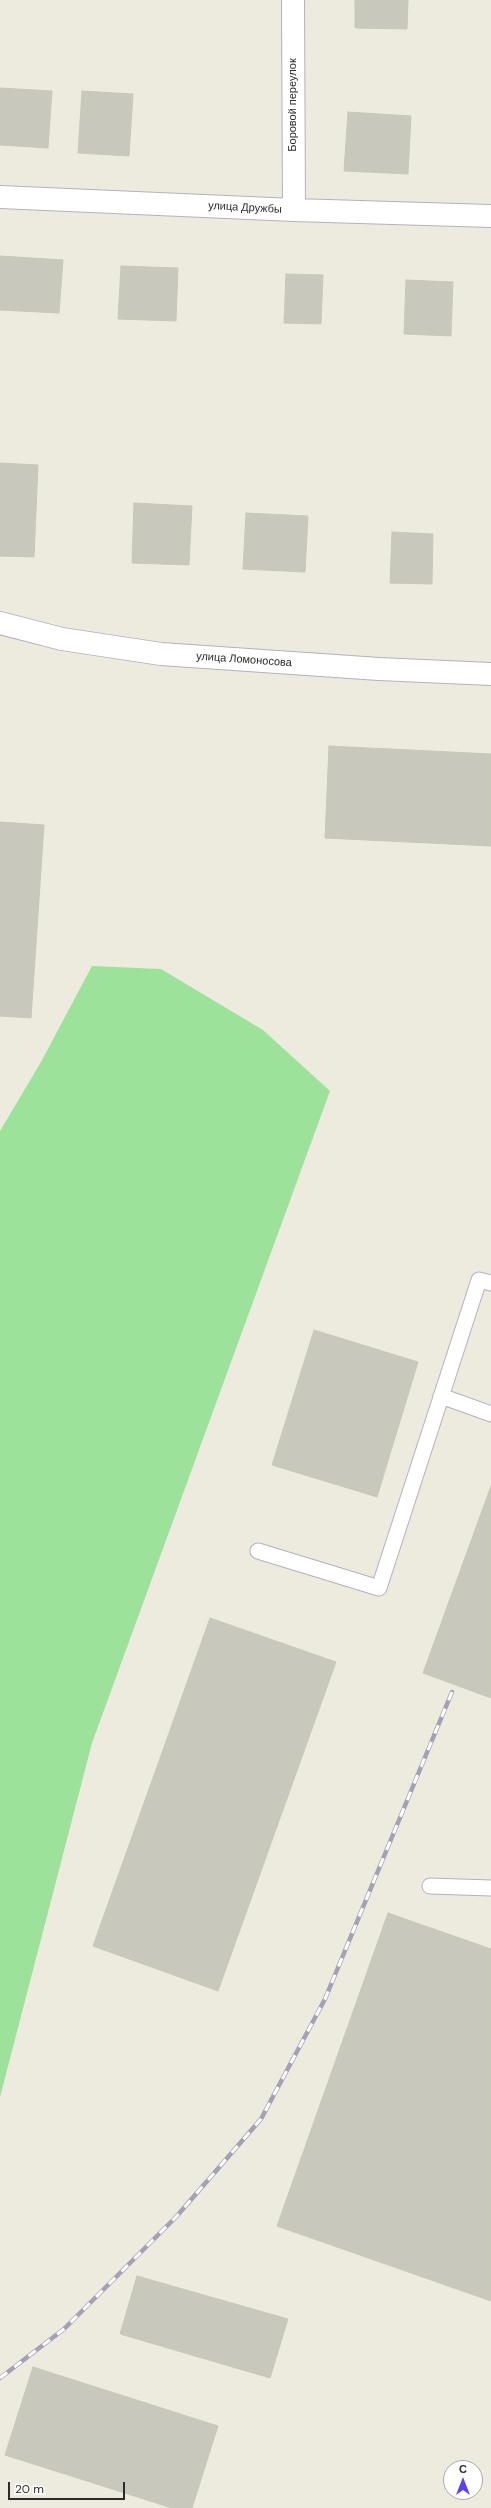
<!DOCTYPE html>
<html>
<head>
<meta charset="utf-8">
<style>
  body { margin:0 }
  #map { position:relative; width:491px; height:2508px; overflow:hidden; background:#edebde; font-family:"DM Sans",sans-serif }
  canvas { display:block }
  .north { position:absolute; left:443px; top:2460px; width:40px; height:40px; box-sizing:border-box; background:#fff; border:1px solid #aaa; border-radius:50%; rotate:0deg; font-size:11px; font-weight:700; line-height:16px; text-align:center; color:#2b2b2b }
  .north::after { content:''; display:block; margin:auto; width:14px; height:18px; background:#5841f7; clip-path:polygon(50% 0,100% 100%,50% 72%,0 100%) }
  .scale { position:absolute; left:8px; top:2482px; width:117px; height:18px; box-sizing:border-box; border:2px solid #2b2b2b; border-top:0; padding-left:5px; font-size:12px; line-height:14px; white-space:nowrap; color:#2b2b2b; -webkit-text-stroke:3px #fff; paint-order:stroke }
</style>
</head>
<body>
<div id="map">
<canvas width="491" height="2508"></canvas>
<div class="north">С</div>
<div class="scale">20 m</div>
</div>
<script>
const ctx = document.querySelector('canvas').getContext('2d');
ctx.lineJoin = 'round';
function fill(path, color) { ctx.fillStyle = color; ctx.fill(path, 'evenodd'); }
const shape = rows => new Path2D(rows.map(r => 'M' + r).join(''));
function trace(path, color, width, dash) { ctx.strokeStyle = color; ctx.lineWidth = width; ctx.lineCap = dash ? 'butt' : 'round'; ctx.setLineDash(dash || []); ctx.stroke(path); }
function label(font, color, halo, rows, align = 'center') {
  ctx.font = font + ' "DM Sans",sans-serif'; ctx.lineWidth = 4; ctx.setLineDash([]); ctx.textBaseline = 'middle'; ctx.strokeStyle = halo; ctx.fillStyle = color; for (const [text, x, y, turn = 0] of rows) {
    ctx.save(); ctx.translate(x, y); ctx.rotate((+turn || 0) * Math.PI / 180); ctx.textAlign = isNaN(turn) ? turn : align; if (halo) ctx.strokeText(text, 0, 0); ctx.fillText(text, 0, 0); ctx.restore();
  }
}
fill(shape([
  [92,966,161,969,263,1030,330,1091,92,1743,0,2097,0,1131,41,1062]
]), '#9de29b');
const building = shape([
  [355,0,408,0,407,29,355,28,355,0],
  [0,88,52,91,48,148,0,145,0,88],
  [82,91,133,94,129,156,78,153,82,91],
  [348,112,411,116,408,174,344,171,348,112],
  [0,256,63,260,59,313,0,310,0,256],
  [121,266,178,268,176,321,118,319,121,266],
  [286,274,323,275,321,324,284,323,286,274],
  [406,280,453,282,451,336,404,334,406,280],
  [0,463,38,465,34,557,0,556,0,463],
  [134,503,192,506,189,565,132,563,134,503],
  [246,513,308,516,305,572,243,569,246,513],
  [392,532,433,534,432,584,390,583,392,532],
  [329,746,491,754,491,846,325,838,329,746],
  [0,822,44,825,31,1018,0,1016,0,822],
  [314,1330,418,1362,377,1497,272,1465,314,1330],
  [491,1486,491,1698,423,1673,491,1486],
  [210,1618,336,1662,218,1991,93,1946,210,1618],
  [388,1913,491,1949,491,2301,277,2226,388,1913],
  [137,2276,288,2319,270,2378,120,2334,137,2276],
  [33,2367,218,2426,192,2508,172,2508,5,2455,33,2367]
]);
fill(building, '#c9c8bc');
trace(building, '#c8c8b7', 1);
const service = shape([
  [441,1396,491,1414],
  [258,1551,379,1588,479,1280,491,1283],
  [430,1886,491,1888]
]);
const minor = shape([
  [293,0,294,210],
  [0,197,294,210,491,216]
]);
const tertiary = shape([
  [0,623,62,639,161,654,379,669,491,674]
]);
trace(service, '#b3b1bf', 17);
trace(minor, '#b3b1bf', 24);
trace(tertiary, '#b3b1bf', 24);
trace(service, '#fff', 15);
trace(minor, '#fff', 22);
trace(tertiary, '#fff', 22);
const rail = shape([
  [0,2378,64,2329,176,2217,261,2119,325,1999,452,1692]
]);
trace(rail, '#a4a1b5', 4.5);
trace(rail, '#fff', 3, [9]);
label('11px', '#2b2b2b', '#fff', [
  ["Боровой переулок",293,105,-90],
  ["улица Дружбы",245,208,3],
  ["улица Ломоносова",244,660,4]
]);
</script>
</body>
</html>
